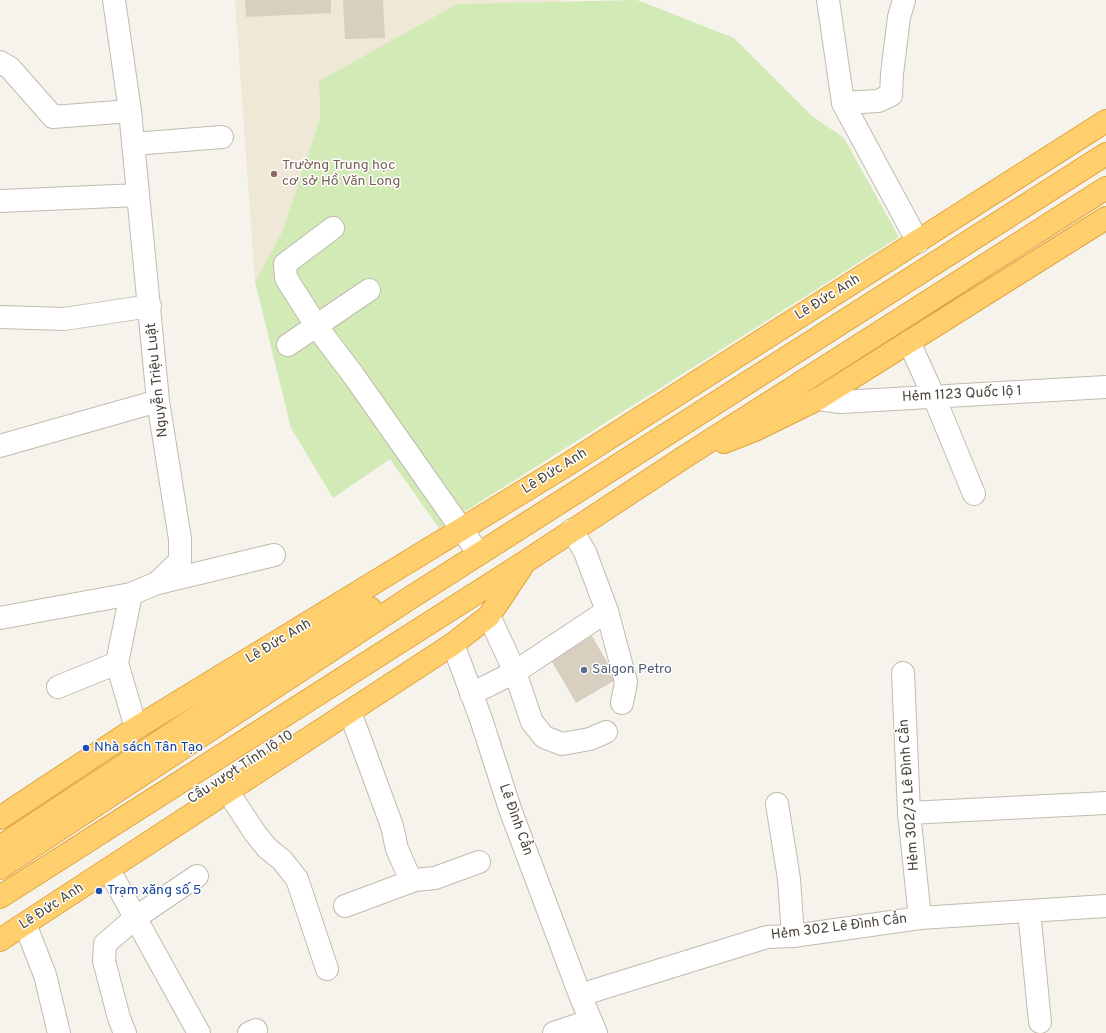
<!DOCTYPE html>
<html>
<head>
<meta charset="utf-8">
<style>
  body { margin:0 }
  canvas { display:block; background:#f6f3ec }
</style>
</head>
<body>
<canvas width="1106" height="1033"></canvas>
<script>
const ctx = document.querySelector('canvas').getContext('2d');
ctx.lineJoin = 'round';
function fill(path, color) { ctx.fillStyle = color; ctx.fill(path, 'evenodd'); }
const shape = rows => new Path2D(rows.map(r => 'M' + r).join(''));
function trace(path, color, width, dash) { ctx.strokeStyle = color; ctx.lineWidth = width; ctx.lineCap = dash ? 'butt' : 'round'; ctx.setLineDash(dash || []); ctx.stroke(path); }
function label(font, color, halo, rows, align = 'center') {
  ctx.font = font + ' Overpass,sans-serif'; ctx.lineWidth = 3; ctx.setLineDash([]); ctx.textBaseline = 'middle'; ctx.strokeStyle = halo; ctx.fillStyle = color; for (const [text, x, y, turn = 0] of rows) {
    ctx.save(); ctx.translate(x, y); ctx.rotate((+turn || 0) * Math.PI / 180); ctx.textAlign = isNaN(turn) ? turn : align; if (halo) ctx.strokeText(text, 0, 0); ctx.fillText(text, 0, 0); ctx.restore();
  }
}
fill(shape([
  [235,0,562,0,562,2,457,4,319,81,320,118,283,230,255,282]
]), '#efe8d6');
fill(shape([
  [637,0,734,38,812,116,844,138,899,237,439,528,390,459,333,498,291,428,255,282,283,230,320,118,319,81,457,4]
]), '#d2eab5');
fill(shape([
  [245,0,331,0,331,13,246,17],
  [343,0,383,0,385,38,345,39],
  [592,636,617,679,576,703,551,660]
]), '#d8cfc1');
const minor = shape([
  [114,0,130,111,158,401,180,539,180,561,157,583,131,594,117,663,136,728],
  [828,0,843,103,918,242],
  [0,62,10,68,53,117,130,111],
  [843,103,878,101,891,95,892,74,899,17,904,0],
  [133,144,222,137],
  [0,201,138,195],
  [333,228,285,264,286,278,317,327,354,376,479,554],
  [0,317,64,319,150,306],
  [909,342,934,397,974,494],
  [288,345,369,290],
  [818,399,841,402,1106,387],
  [0,446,158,401],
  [572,530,585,552,607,611,626,682,622,703],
  [158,583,274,555],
  [489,616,515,672,532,722,544,737,562,744,590,739,606,732],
  [0,618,131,594],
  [453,644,481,719,510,809,580,995,596,1033],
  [903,673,909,813,920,918],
  [58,687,117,663],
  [471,694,515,672,607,611],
  [350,712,392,826,397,849,409,876,415,880],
  [228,792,255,833,267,848,282,860,297,879,327,969],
  [777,804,789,879,793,936],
  [909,813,1106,803],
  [109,870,199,1033],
  [345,906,415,880,435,878,479,862],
  [1029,911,1040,1022],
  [25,924,45,975,59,1033],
  [580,995,767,937,793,936,920,918,1106,906],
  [125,1033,119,1018,104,961,105,944,135,918,197,876],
  [249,1033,256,1030],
  [554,1033,590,1021]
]);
const highway = shape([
  [724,442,755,430,818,399,1106,218],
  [0,818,136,728,565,466,1106,121],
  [0,847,206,711,370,608],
  [0,868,410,598,1106,154],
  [0,897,525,562,686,456,1106,188],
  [0,940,453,644,489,616,521,568]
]);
trace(minor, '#c2bbae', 24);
trace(highway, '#e0a43c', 24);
trace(minor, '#fff', 22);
trace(highway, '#ffcf6e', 22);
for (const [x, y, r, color] of [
  [274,174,4,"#8d6e63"],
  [584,670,4,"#5c6f8a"],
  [86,748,4,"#1a4fb4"],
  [99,891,4,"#1a4fb4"]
]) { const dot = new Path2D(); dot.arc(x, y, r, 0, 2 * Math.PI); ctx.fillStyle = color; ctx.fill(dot); trace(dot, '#fff', 1.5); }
label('14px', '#785e54', '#fff', [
  ["Trường Trung học",282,166],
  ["cơ sở Hồ Văn Long",282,182]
], 'left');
label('14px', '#4b4439', '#fff', [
  ["Lê Đức Anh",828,298,-32],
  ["Nguyễn Triệu Luật",158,380,-96],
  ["Hẻm 1123 Quốc lộ 1",962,395,-3],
  ["Lê Đức Anh",555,472,-32],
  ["Lê Đức Anh",279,642,-31],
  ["Cầu vượt Tỉnh lộ 10",241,768,-33],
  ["Hẻm 302/3 Lê Đình Cẩn",910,795,-94],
  ["Lê Đình Cẩn",515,820,70],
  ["Lê Đức Anh",52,907,-33],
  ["Hẻm 302 Lê Đình Cẩn",839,928,-7]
]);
label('14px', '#4e5e75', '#fff', [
  ["Saigon Petro",592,670]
], 'left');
label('14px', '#164399', '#fff', [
  ["Nhà sách Tân Tạo",94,748],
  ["Trạm xăng số 5",107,891]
], 'left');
</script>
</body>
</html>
